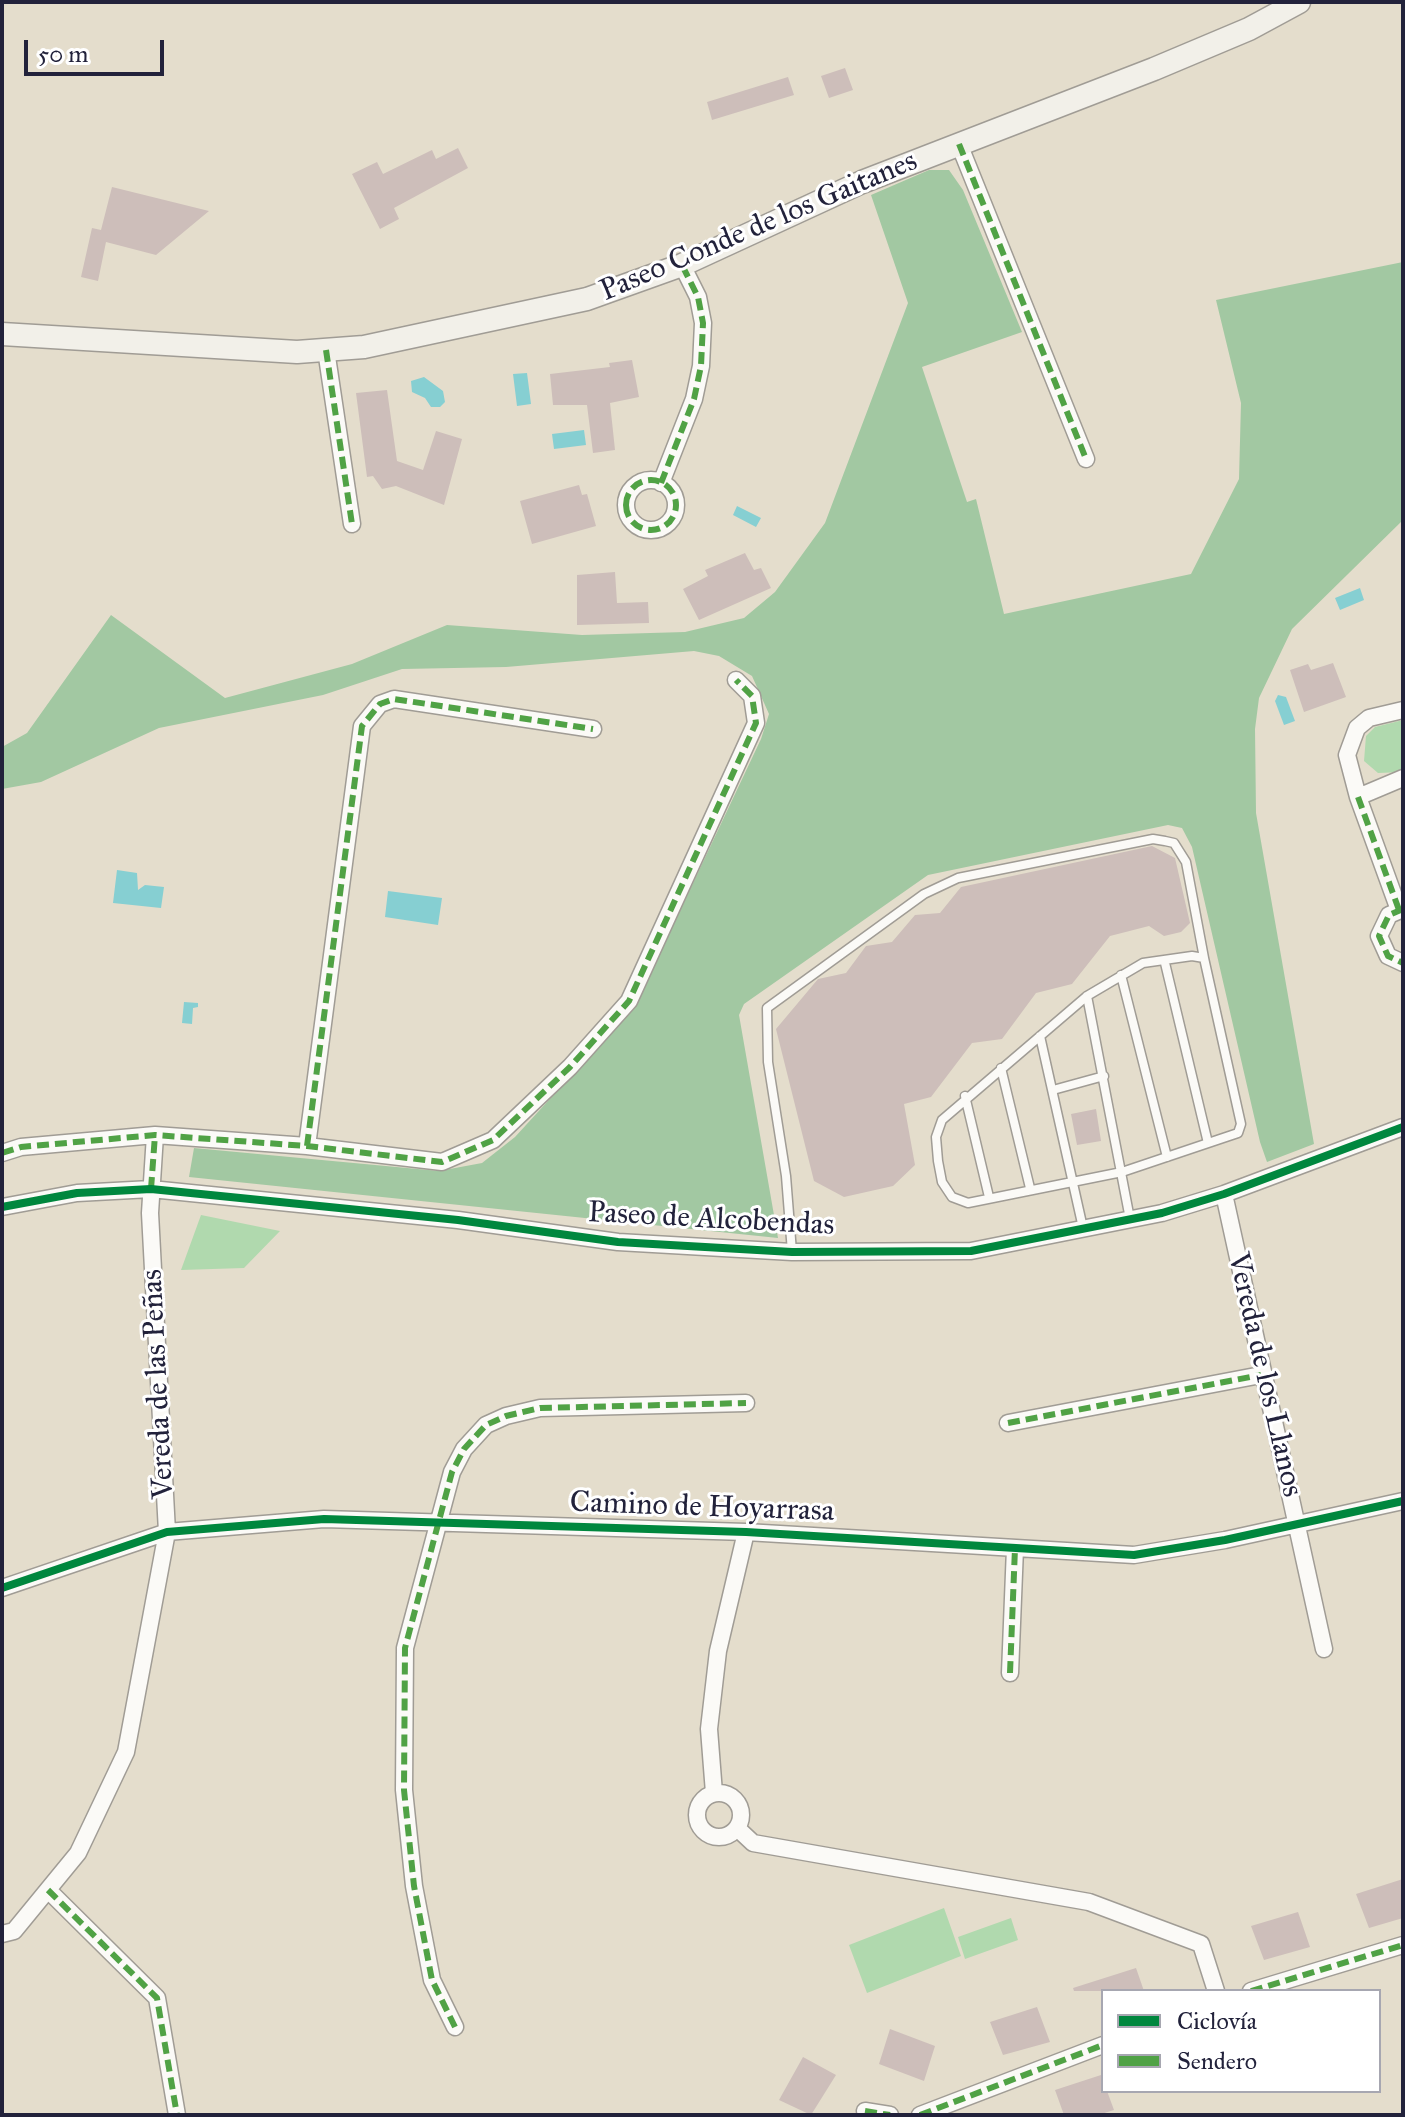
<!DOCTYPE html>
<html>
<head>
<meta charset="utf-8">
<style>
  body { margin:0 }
  #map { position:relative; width:1405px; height:2117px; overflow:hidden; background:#e4ddcc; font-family:"IM FELL Great Primer",serif }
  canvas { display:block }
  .frame { position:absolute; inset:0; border:4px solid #22223b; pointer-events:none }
  .legend { position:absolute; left:1101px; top:1989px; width:280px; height:104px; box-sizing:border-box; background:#fff; border:2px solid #a7a7b1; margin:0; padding:10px 14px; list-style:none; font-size:24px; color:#22223b }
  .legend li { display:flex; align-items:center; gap:16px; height:40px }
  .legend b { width:40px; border:2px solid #a7a7b1 }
  .scale { position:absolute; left:24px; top:40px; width:140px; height:36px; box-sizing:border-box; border:4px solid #22223b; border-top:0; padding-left:10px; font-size:24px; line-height:28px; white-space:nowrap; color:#22223b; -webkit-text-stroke:6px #fff; paint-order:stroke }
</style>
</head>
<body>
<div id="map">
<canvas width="1405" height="2117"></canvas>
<div class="frame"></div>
<ul class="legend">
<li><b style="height:10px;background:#00873e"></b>Ciclovía</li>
<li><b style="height:10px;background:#50a245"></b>Sendero</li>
</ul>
<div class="scale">50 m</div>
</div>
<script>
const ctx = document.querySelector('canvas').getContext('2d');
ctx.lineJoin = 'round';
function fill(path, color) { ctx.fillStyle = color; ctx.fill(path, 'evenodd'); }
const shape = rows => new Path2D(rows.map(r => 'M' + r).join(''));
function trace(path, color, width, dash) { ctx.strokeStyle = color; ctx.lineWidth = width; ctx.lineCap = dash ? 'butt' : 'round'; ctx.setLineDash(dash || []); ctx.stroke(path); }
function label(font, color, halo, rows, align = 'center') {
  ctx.font = font + ' "IM FELL Great Primer",serif'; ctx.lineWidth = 6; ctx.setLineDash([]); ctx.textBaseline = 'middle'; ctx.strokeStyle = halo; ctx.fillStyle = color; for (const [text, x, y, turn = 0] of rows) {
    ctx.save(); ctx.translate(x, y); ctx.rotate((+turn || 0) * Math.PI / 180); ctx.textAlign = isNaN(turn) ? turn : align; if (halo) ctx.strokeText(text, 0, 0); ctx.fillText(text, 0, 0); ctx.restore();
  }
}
fill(shape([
  [1403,720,1403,772,1378,773,1364,761,1366,736,1375,727],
  [201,1215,280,1231,244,1268,181,1270],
  [944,1908,961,1956,867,1993,849,1945],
  [1011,1918,1018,1940,965,1959,958,1937]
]), '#b0d9ae');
fill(shape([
  [929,170,949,170,963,190,1022,332,922,367,967,502,976,499,1004,614,1191,574,1239,479,1241,403,1216,300,1403,262,1403,520,1292,629,1259,698,1255,729,1256,813,1314,1144,1267,1162,1260,1142,1192,847,1182,828,1168,825,928,875,744,1004,739,1015,778,1238,189,1177,194,1148,439,1171,482,1163,515,1137,635,1006,761,739,769,714,752,676,719,656,694,651,506,667,402,669,323,695,159,728,41,782,2,789,2,747,27,733,111,615,225,698,352,664,447,625,582,635,685,632,744,618,775,592,825,523,908,303,871,195]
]), '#a2c8a2');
fill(shape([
  [527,373,531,404,517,406,513,374],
  [424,377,443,391,445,402,440,407,431,407,425,398,412,392,411,381],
  [584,430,586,445,554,449,552,434],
  [737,506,761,518,756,527,733,515],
  [1360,588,1364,600,1340,610,1335,598],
  [1278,695,1286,697,1295,721,1284,725,1275,701],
  [117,870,137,873,138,890,145,885,164,887,161,908,113,903],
  [388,891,442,898,438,925,385,917],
  [184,1002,198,1003,198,1007,193,1008,192,1024,182,1023]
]), '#86cfd2');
fill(shape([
  [845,68,853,90,829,98,821,76],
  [788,77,794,95,712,120,707,102],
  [458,148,468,168,394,208,399,219,380,229,352,174,377,162,383,174,432,150,436,159],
  [112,187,209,211,156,255,106,242,98,281,81,277,92,228,101,230],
  [632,360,639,397,610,403,615,450,593,453,587,405,553,405,550,374,610,367,609,363],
  [387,390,397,461,423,470,436,431,462,439,444,505,396,486,382,489,373,476,367,477,356,393],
  [579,485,582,495,587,494,596,526,532,544,520,501],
  [745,553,754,570,761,568,771,588,699,620,683,589,708,576,705,570],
  [615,572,617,603,648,602,649,623,577,625,577,575],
  [1333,663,1346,697,1304,712,1290,670,1308,664,1311,670],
  [1152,846,1175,858,1190,923,1181,932,1164,936,1149,926,1110,936,1072,984,1036,993,1002,1039,972,1043,931,1097,904,1104,915,1165,893,1186,844,1197,814,1181,776,1029,818,979,846,973,866,946,892,942,915,915,940,913,961,887],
  [1096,1109,1101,1141,1077,1145,1071,1114],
  [1403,1879,1403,1918,1369,1928,1356,1894],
  [1298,1912,1310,1947,1264,1960,1251,1926],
  [1136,1968,1144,1991,1074,1991,1073,1988],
  [1037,2007,1050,2042,1003,2055,990,2022],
  [890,2029,935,2046,924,2081,879,2064],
  [803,2057,836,2075,811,2115,779,2100],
  [1101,2075,1103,2091,1107,2091,1114,2110,1098,2115,1064,2115,1055,2090]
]), '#cdbeba');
const lane = shape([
  [1192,956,1204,958,1241,1124,1238,1133,1122,1172,968,1203,952,1197,942,1182,938,1161,936,1137,942,1120,1087,996,1143,963,1192,956],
  [1165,963,1208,1143],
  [1121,975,1167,1157],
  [1087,996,1130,1219],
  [1040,1036,1083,1228],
  [1001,1068,1030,1188],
  [1053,1090,1104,1076],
  [965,1096,989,1197],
  [792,1252,786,1176,768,1062,767,1008,924,894,958,878,1153,839,1165,841,1174,843,1186,862,1204,958]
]);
const street = shape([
  [959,144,1086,459],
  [326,350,352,524],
  '626 505a25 25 0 1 1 50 0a25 25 0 1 1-50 0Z',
  [661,483,694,399,701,366,703,323,698,297,682,265],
  [1358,797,1403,778],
  [1403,909,1389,915,1379,936,1388,956,1403,963],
  [1399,910,1358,797,1347,755,1357,728,1369,718,1403,710],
  [307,1146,362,726,380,704,394,699,593,729],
  [2,1153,21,1147,155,1135,307,1146,442,1162,493,1140,570,1067,629,1001,756,723,752,696,736,680],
  [1224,1194,1324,1649],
  [2,1207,77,1193,151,1189,458,1220,618,1242,792,1252,971,1251,1162,1213,1224,1194,1403,1127],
  [1008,1423,1261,1375],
  [2,1588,167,1532,324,1519,746,1532,1134,1555,1225,1540,1403,1501],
  [1010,1673,1015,1548],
  '697 1815a22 22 0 1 1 44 0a22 22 0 1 1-44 0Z',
  [714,1793,709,1729,718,1651,746,1532],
  [737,1828,753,1843,1089,1902,1201,1944,1216,1991],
  [48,1890,157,1998,177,2115],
  [2,1934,14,1931,78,1853,126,1752,167,1532,150,1213,155,1135],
  [1251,1991,1403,1945],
  [455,2027,432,1980,414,1886,404,1790,405,1648,452,1472,464,1449,486,1425,506,1416,540,1408,746,1403],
  [865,2111,890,2115],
  [920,2115,1103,2045]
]);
const secondary = shape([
  [2,334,297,352,364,347,587,299,682,265,862,182,1154,69,1249,29,1299,2]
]);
trace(lane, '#a09c95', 11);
trace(street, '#a09c95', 19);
trace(secondary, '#a09c95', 25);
trace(lane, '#fbfaf7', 8);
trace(street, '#fbfaf7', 16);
trace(secondary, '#f2f0e9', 22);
trace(shape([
  [959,144,1086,459],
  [326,350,352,524],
  '626 505a25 25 0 1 1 50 0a25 25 0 1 1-50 0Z',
  [661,483,694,399,701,366,703,323,698,297,682,265],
  [1358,797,1399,910],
  [1403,909,1389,915,1379,936,1388,956,1403,963],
  [307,1146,362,726,380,704,394,699,593,729],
  [2,1153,21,1147,155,1135,307,1146,442,1162,493,1140,570,1067,629,1001,756,723,752,696,736,680],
  [151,1189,155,1135],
  [1008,1423,1261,1375],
  [1010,1673,1015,1548],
  [48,1890,157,1998,177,2115],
  [1251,1991,1403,1945],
  [455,2027,432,1980,414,1886,404,1790,405,1648,452,1472,464,1449,486,1425,506,1416,540,1408,746,1403],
  [865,2111,890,2115],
  [920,2115,1103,2045]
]), '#50a245', 6, [12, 6]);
trace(shape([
  [2,1207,77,1193,151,1189,458,1220,618,1242,792,1252,971,1251,1162,1213,1224,1194,1403,1127],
  [2,1588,167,1532,324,1519,746,1532,1134,1555,1225,1540,1403,1501]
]), '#00873e', 8);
label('30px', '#22223b', '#fff', [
  ["Paseo Conde de los Gaitanes",759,227,-23],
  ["Paseo de Alcobendas",711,1220,3],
  ["Vereda de los Llanos",1264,1375,77],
  ["Vereda de las Peñas",159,1384,-93],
  ["Camino de Hoyarrasa",702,1508,2]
]);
</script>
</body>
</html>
